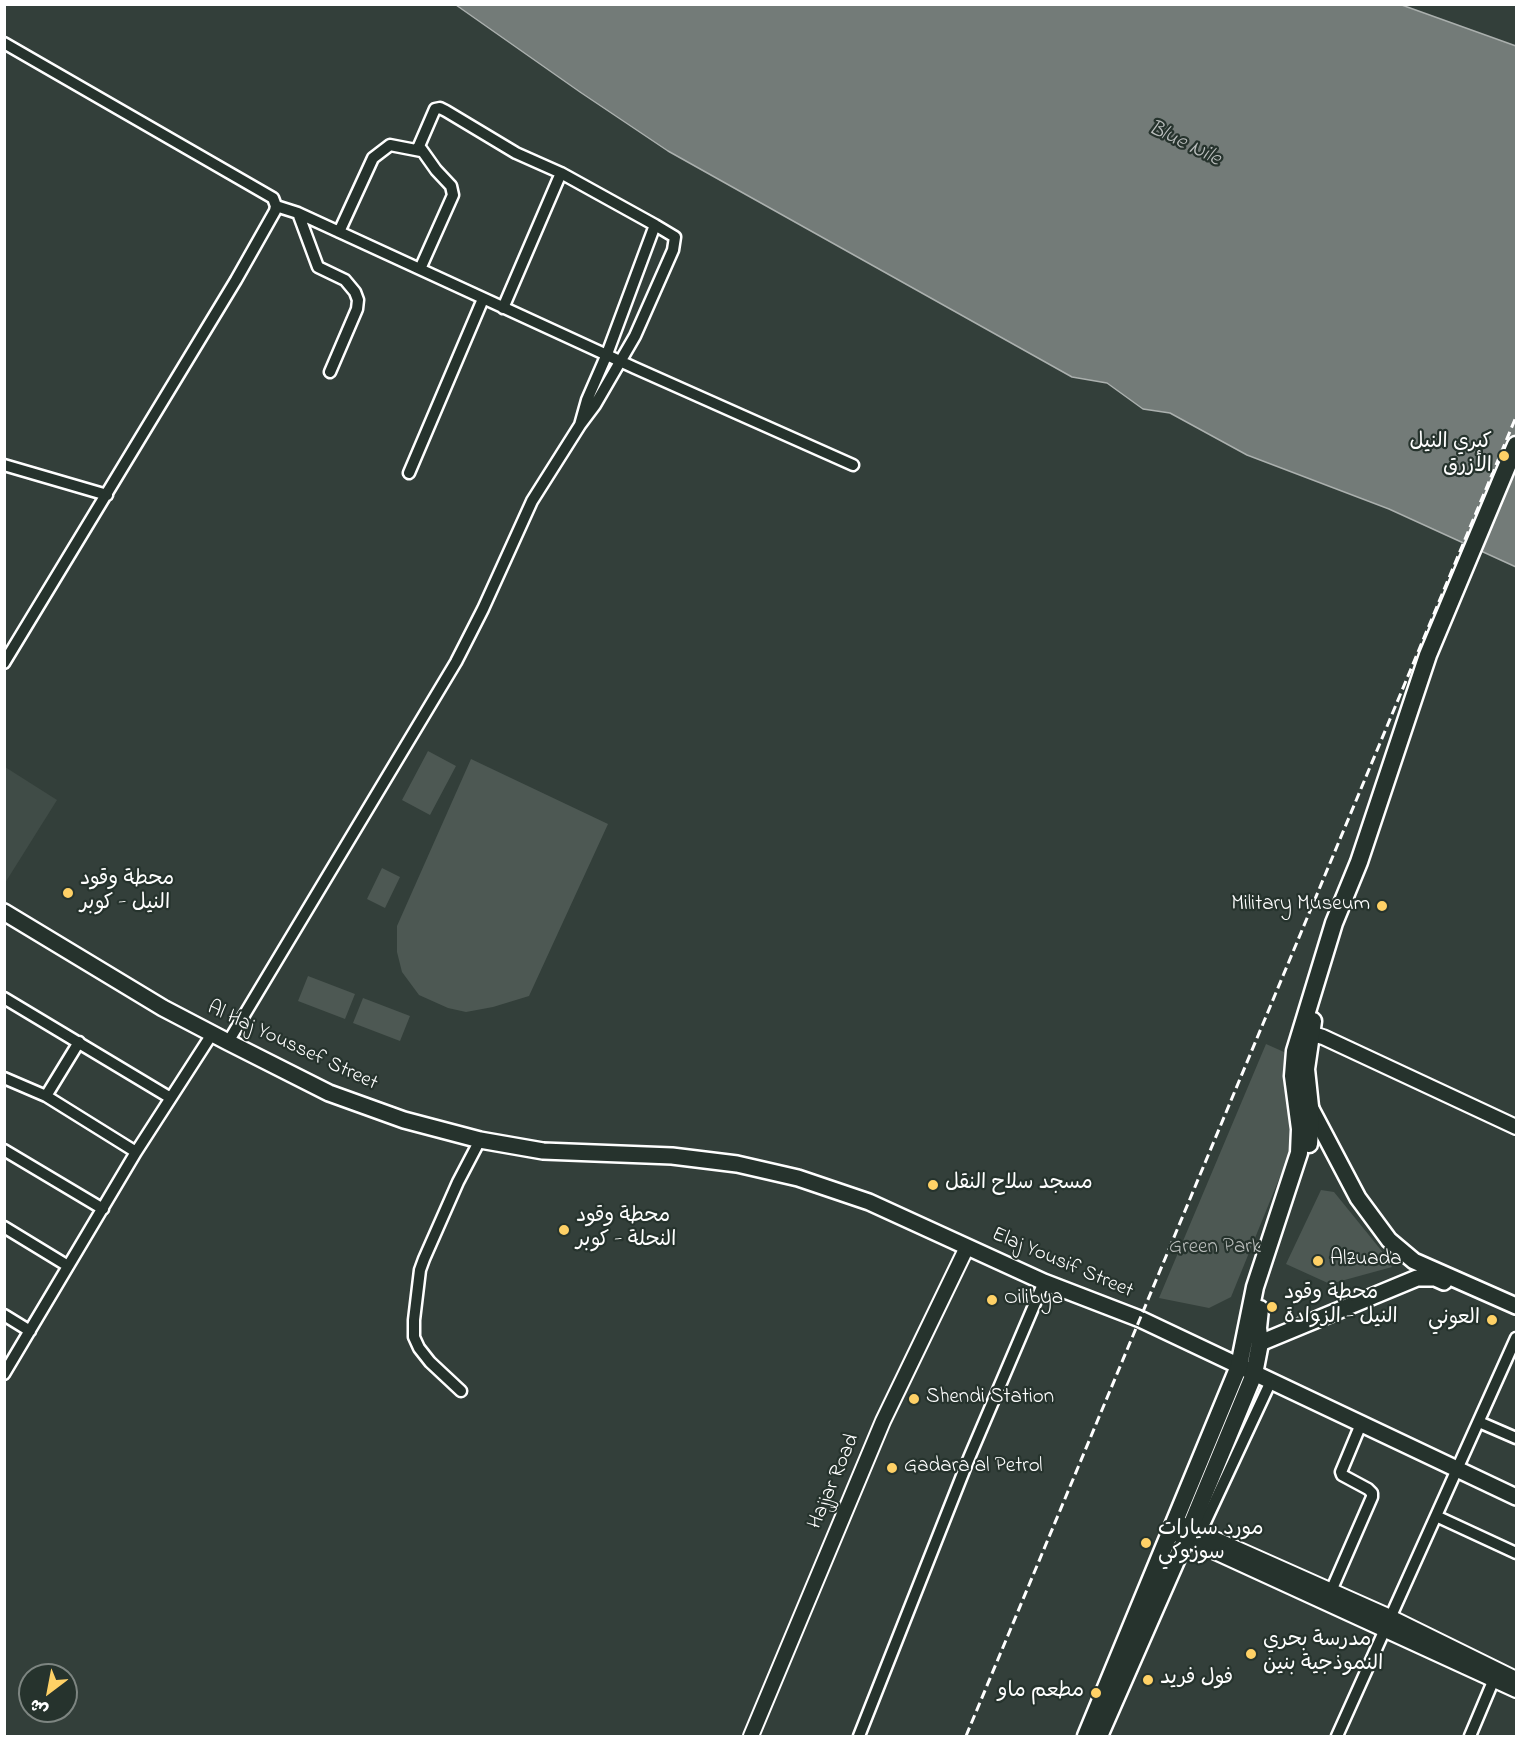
<!DOCTYPE html>
<html>
<head>
<meta charset="utf-8">
<style>
  body { margin:0 }
  #map { position:relative; width:1521px; height:1741px; overflow:hidden; background:#333f3a; font-family:"Indie Flower","Playpen Sans Arabic",sans-serif }
  canvas { display:block }
  .frame { position:absolute; inset:0; border:6px solid #fff; pointer-events:none }
  .north { position:absolute; left:18px; top:1663px; width:60px; height:60px; box-sizing:border-box; background:#26332d; border:2px solid #7d8581; border-radius:50%; rotate:212deg; font-size:16px; font-weight:700; line-height:24px; text-align:center; color:#fff }
  .north::after { content:''; display:block; margin:auto; width:21px; height:27px; background:#ffd166; clip-path:polygon(50% 0,100% 100%,50% 72%,0 100%) }
</style>
</head>
<body>
<div id="map">
<canvas width="1521" height="1741"></canvas>
<div class="frame"></div>
<div class="north">ش</div>
</div>
<script>
const ctx = document.querySelector('canvas').getContext('2d');
ctx.lineJoin = 'round';
function fill(path, color) { ctx.fillStyle = color; ctx.fill(path, 'evenodd'); }
const shape = rows => new Path2D(rows.map(r => 'M' + r).join(''));
function trace(path, color, width, dash) { ctx.strokeStyle = color; ctx.lineWidth = width; ctx.lineCap = dash ? 'butt' : 'round'; ctx.setLineDash(dash || []); ctx.stroke(path); }
function label(font, color, halo, rows, align = 'center') {
  ctx.font = font + ' "Indie Flower","Playpen Sans Arabic",sans-serif'; ctx.lineWidth = 4.5; ctx.setLineDash([]); ctx.textBaseline = 'middle'; ctx.strokeStyle = halo; ctx.fillStyle = color; for (const [text, x, y, turn = 0] of rows) {
    ctx.save(); ctx.translate(x, y); ctx.rotate((+turn || 0) * Math.PI / 180); ctx.textAlign = isNaN(turn) ? turn : align; if (halo) ctx.strokeText(text, 0, 0); ctx.fillText(text, 0, 0); ctx.restore();
  }
}
fill(shape([
  [5,767,57,800,5,883]
]), '#404c47');
fill(shape([
  [428,751,456,766,430,815,402,800],
  [471,759,608,824,529,996,493,1007,466,1012,448,1008,419,995,402,972,397,952,397,926],
  [382,868,400,877,385,908,367,899],
  [308,976,355,994,345,1019,298,1001],
  [363,998,410,1016,400,1041,353,1023],
  [1266,1044,1284,1052,1287,1076,1290,1152,1231,1297,1209,1308,1159,1298],
  [1321,1190,1334,1192,1381,1250,1392,1267,1330,1284,1286,1264]
]), '#4d5853');
const water = shape([
  [1399,4,1516,46,1516,567,1389,509,1247,455,1170,413,1143,409,1107,383,1072,377,668,151,580,92,456,5,1399,4]
]);
fill(water, '#737b78');
trace(water, '#abb0ae', 1.5);
const minor = shape([
  [4,43,273,198,276,206,275,211,236,280,4,663],
  [276,206,298,213,635,368,853,465],
  [298,213,318,267,345,280,355,292,358,300,357,309,330,372],
  [655,225,675,237,673,250,635,336,595,405,580,425,587,400,607,354,655,225],
  [339,232,373,158,390,145,421,151],
  [420,269,453,195,451,186,436,170,419,146,435,109,440,108,446,111,516,153,561,173,655,225],
  [503,308,561,173],
  [4,465,107,495],
  [409,473,483,299],
  [4,998,169,1097],
  [228,1042,456,662,483,609,532,501,580,425],
  [4,1078,46,1096,136,1152],
  [46,1096,79,1042],
  [4,1150,103,1209],
  [4,1227,68,1266],
  [4,1315,30,1331],
  [4,1374,136,1152,212,1034],
  [461,1391,430,1362,419,1348,414,1337,414,1320,420,1270,424,1259,458,1182,480,1140],
  [1479,1422,1516,1438],
  [1436,1516,1516,1553],
  [1201,1531,1271,1381],
  [1331,1591,1372,1497,1372,1493,1368,1489,1342,1475,1341,1472,1361,1424],
  [859,1736,969,1458,1044,1282],
  [1337,1736,1516,1338],
  [1470,1736,1494,1679]
]);
const tertiary = shape([
  [1310,1033,1323,1037,1516,1127],
  [1181,1524,1390,1617,1516,1679],
  [1178,1535,1516,1690],
  [751,1736,883,1421,967,1247]
]);
const secondary = shape([
  [4,912,163,1008,228,1042,329,1093,404,1120,480,1140,543,1151,672,1156,737,1164,798,1178,869,1202,1044,1282,1140,1319,1516,1497],
  [1310,1107,1358,1198,1389,1240,1414,1261,1516,1306],
  [1260,1343,1417,1278,1435,1278,1444,1282]
]);
const primary = shape([
  [1309,1144,1311,1116,1306,1069,1313,1021],
  [1086,1736,1239,1366,1255,1287,1299,1153,1300,1129,1293,1076,1295,1051,1334,923,1359,862,1428,655,1516,445],
  [1099,1736,1186,1538,1254,1374,1260,1343,1258,1328,1260,1309]
]);
trace(minor, '#fff', 15);
trace(tertiary, '#fff', 18);
trace(secondary, '#fff', 20);
trace(primary, '#fff', 21);
trace(minor, '#26332d', 10);
trace(tertiary, '#26332d', 14);
trace(secondary, '#26332d', 15);
trace(primary, '#26332d', 16);
trace(shape([
  [966,1736,1516,417]
]), '#fff', 3, [9, 4.5]);
for (const [x, y, r, color] of [
  [1504,456,6,"#ffd166"],
  [68,893,6,"#ffd166"],
  [1382,906,6,"#ffd166"],
  [933,1185,6,"#ffd166"],
  [564,1230,6,"#ffd166"],
  [1318,1261,6,"#ffd166"],
  [992,1300,6,"#ffd166"],
  [1272,1307,6,"#ffd166"],
  [1492,1320,6,"#ffd166"],
  [914,1399,6,"#ffd166"],
  [892,1468,6,"#ffd166"],
  [1146,1543,6,"#ffd166"],
  [1251,1654,6,"#ffd166"],
  [1148,1680,6,"#ffd166"],
  [1096,1693,6,"#ffd166"]
]) { const dot = new Path2D(); dot.arc(x, y, r, 0, 2 * Math.PI); ctx.fillStyle = color; ctx.fill(dot); trace(dot, '#26332d', 2); }
label('21px', '#fff', '#26332d', [
  ["كبري النيل",1492,444,"right"],
  ["الأزرق",1492,468,"right"],
  ["محطة وقود",80,881],
  ["النيل - كوبر",80,905],
  ["Military Museum",1370,906,"right"],
  ["مسجد سلاح النقل",945,1185],
  ["محطة وقود",576,1218],
  ["النحلة - كوبر",576,1242],
  ["Alzuada",1330,1261],
  ["محطة وقود",1284,1295],
  ["النيل - الزوادة",1284,1319],
  ["Oilibya",1004,1300],
  ["العوني",1480,1320,"right"],
  ["Shendi Station",926,1399],
  ["Gadara al Petrol",904,1468],
  ["مورد سيارات",1158,1531],
  ["سوزوكي",1158,1555],
  ["مدرسة بحري",1263,1642],
  ["النموذجية بنين",1263,1666],
  ["فول فريد",1160,1680],
  ["مطعم ماو",1084,1693,"right"]
], 'left');
label('21px', '#fff', '#26332d', [
  ["Al Haj Youssef Street",292,1047,25],
  ["Elaj Yousif Street",1062,1264,23],
  ["Hajjar Road",835,1482,-67]
]);
label('21px', '#b8bcba', '#26332d', [
  ["Green Park",1215,1249]
]);
label('italic 22px', '#b9bdbc', '#26332d', [
  ["Blue Nile",1184,145,26]
]);
</script>
</body>
</html>
